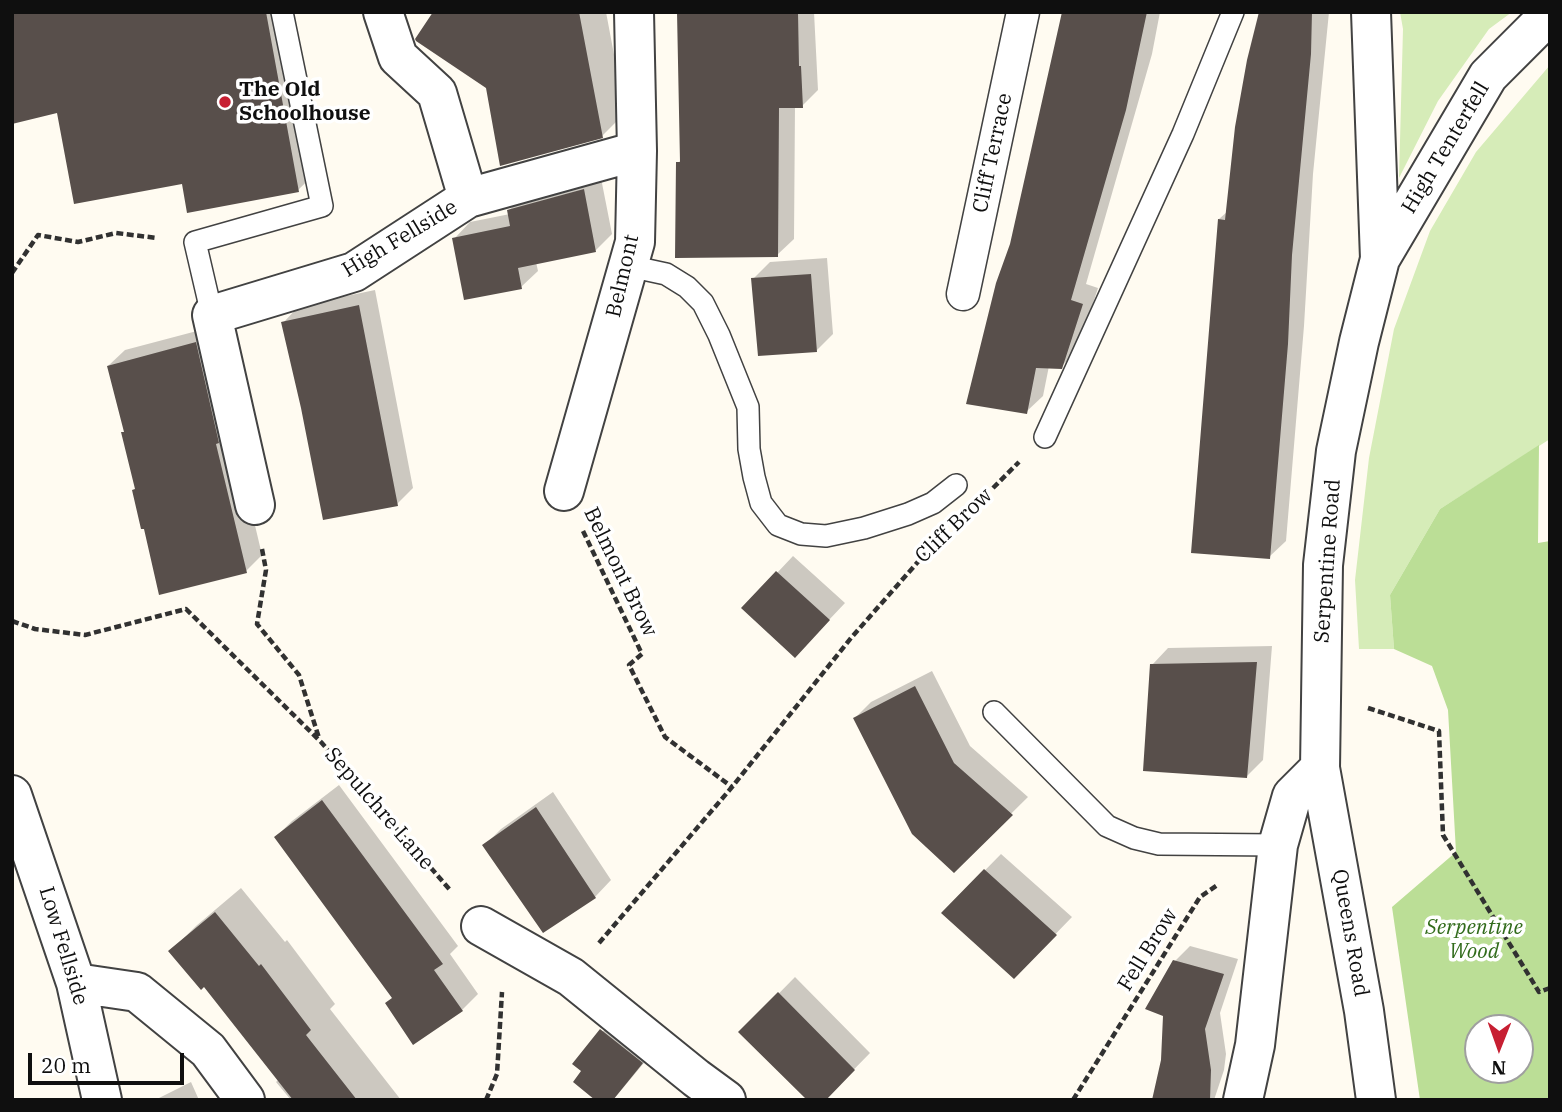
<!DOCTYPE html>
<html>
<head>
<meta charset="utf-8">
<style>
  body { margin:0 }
  #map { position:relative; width:1562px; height:1112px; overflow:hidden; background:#fffbf1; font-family:"IBM Plex Serif",serif }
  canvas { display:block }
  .frame { position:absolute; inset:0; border:14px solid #0f0f0f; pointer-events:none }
  .north { position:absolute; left:1464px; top:1014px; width:70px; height:70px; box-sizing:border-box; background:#fff; border:2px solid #9f9f9f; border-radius:50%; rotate:181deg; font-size:19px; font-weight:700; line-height:28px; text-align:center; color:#0f0f0f }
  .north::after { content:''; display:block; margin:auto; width:24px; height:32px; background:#c71f32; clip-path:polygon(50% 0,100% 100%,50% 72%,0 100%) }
  .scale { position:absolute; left:28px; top:1053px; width:156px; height:32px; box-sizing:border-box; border:4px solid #0f0f0f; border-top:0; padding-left:9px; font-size:21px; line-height:24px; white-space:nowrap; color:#0f0f0f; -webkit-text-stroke:5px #fff; paint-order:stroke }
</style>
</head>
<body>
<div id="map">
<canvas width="1562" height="1112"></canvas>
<div class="frame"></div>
<div class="north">N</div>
<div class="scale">20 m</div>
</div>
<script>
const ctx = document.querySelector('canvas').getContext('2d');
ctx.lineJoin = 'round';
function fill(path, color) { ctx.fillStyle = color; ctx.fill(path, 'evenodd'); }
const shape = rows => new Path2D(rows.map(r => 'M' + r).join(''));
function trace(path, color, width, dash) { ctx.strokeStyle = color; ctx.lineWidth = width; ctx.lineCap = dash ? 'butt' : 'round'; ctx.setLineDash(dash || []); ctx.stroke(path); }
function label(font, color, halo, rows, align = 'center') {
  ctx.font = font + ' "IBM Plex Serif",serif'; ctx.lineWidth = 7; ctx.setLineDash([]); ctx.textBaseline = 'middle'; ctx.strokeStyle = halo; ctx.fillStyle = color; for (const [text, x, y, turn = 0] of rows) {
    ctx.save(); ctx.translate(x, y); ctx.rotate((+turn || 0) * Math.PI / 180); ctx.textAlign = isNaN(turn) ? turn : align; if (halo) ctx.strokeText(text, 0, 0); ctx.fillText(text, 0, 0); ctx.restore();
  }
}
fill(shape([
  [1400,12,1512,12,1489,29,1438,101,1399,178,1403,29],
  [1550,65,1550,439,1440,509,1390,595,1394,649,1359,649,1355,580,1369,458,1394,329,1430,231,1476,152]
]), '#d6ecb8');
fill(shape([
  [1539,445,1538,543,1550,541,1550,1100,1420,1100,1392,907,1456,852,1448,710,1432,666,1394,649,1390,595,1440,509],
  [1478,1028,1520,1028,1520,1070,1478,1070]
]), '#bbde96');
fill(shape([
  [39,12,292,12,321,168,298,190,183,181],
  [435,12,606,12,625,113,602,136,487,87],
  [679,12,814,12,818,90,802,106,795,106,794,239,777,255,678,163,682,159],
  [1063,12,1160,12,1152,54,1086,284,1098,288,1078,349,1062,366,1049,366,1043,396,1026,412,1011,245],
  [1261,12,1329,12,1313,174,1304,326,1286,541,1269,557,1219,219,1228,211],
  [600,173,612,234,596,250,536,262,538,271,521,287,454,239,470,222,510,214,509,210,526,194],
  [827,258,833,334,816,351,753,279,770,262],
  [375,290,413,488,397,504,283,323,299,306],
  [212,327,232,428,262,555,246,571,136,488,123,433,126,430,108,366,125,350],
  [793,556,845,603,811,639,744,608],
  [1272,646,1263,760,1247,776,1152,665,1168,648],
  [932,671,970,746,1028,797,954,870,855,718,871,702],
  [339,785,458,946,450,954,478,994,462,1010,394,997,276,837,292,821],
  [553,792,611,880,595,897,543,931,485,845,501,829],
  [1001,854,1072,917,1014,977,943,913],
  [241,888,285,942,287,940,335,1004,330,1009,401,1100,291,1100,276,1082,279,1079,204,985,171,951,196,926],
  [1190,946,1238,959,1220,1013,1226,1054,1224,1070,1214,1100,1156,1100,1175,961],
  [795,977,870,1053,824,1100,741,1032],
  [618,1014,658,1046,613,1100,575,1064],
  [191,1082,199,1100,155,1100]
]), '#0003');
fill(shape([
  [12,12,266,12,299,192,187,213,182,184,74,204,57,113,12,124],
  [433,12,579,12,603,138,500,166,486,88,416,41,415,39],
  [677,12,798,12,799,66,801,66,803,108,779,108,778,257,675,258,676,162,680,162],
  [1062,12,1147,12,1126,110,1071,300,1083,304,1062,369,1036,368,1027,414,966,404,996,283,1010,244],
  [1259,12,1312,12,1311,54,1292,255,1288,344,1270,559,1191,553,1218,219,1225,220,1235,127,1247,60],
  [584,189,596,252,518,268,522,289,464,300,452,238,510,226,507,210],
  [811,274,817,352,758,356,751,278],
  [359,305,398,506,323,520,301,408,281,322],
  [196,342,219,443,216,444,247,573,159,595,144,529,141,529,132,490,135,489,121,432,124,432,107,366],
  [776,571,830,620,795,658,741,608],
  [1257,662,1247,778,1143,771,1150,664],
  [915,686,954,763,1013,815,954,873,912,834,853,718],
  [322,800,443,964,434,970,463,1011,413,1045,385,1003,392,998,274,837],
  [536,807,596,898,543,933,482,845],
  [984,869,1057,935,1014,979,941,913],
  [215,912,259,966,261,964,311,1030,306,1035,357,1100,293,1100,204,987,201,990,168,951],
  [1173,960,1224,974,1205,1029,1211,1070,1210,1100,1152,1100,1161,1060,1163,1016,1145,1009],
  [778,992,855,1070,826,1100,807,1100,738,1032],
  [600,1029,643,1063,613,1100,595,1100,573,1082,581,1071,572,1064]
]), '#584f4b');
const service = shape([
  [629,266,666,274,687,287,703,303,719,335,748,407,749,449,754,477,761,503,778,525,801,534,826,536,864,528,908,514,933,503,956,485],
  [212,315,195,242,322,206,282,12],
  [1045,437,1183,134,1233,12],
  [994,712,1107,826,1134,838,1159,844,1278,845]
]);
const pedestrian = shape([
  [963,294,1023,12]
]);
const minor = shape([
  [383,12,398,57,437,93,468,198],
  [1371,12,1380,259,1359,342,1336,451,1323,565,1320,768,1364,1011,1376,1100],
  [1380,259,1488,76,1550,14],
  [564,491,635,242,637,151,634,12],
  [255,505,212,315,354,272,468,198,637,151],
  [12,795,76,983,102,1100],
  [481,926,571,977,696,1078,726,1100],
  [76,983,137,992,208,1050,245,1100],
  [1243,1100,1255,1045,1278,845,1292,796,1320,768]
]);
trace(service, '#424242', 24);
trace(pedestrian, '#424242', 35);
trace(minor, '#424242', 42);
trace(shape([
  [12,273,38,235,78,242,116,233,157,238],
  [993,488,1019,462],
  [583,531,642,654,629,665,665,737,732,787],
  [262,549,266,570,257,624,299,675,319,738],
  [12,621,35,629,85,635,186,609,321,742,451,891],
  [1368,708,1439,731,1443,835,1539,992,1550,988],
  [599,943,732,787,851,638,931,547],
  [486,1100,497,1074,502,992],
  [1073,1100,1200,897,1219,884]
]), '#313131', 4.5, [7, 3.5]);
trace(service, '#fff', 21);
trace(pedestrian, '#fff', 32);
trace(minor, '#fff', 38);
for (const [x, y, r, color] of [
  [225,102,7,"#c71f32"]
]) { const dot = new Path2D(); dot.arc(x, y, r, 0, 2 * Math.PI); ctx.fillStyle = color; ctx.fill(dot); trace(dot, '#fff', 2.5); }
label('bold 21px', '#0f0f0f', '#fff', [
  ["The Old",239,90],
  ["Schoolhouse",239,114]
], 'left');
label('21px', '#0f0f0f', '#fff', [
  ["High Tenterfell",1446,148,-59],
  ["Cliff Terrace",993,153,-78],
  ["High Fellside",400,239,-31],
  ["Belmont",623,276,-77],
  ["Cliff Brow",954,526,-44],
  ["Serpentine Road",1328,561,-86],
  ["Belmont Brow",620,572,64],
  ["Sepulchre Lane",379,809,49],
  ["Queens Road",1350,933,80],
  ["Low Fellside",63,946,73],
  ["Fell Brow",1148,950,-58]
]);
label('italic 21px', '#316b1b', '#fff', [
  ["Serpentine",1474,928],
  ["Wood",1474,952]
]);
</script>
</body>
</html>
